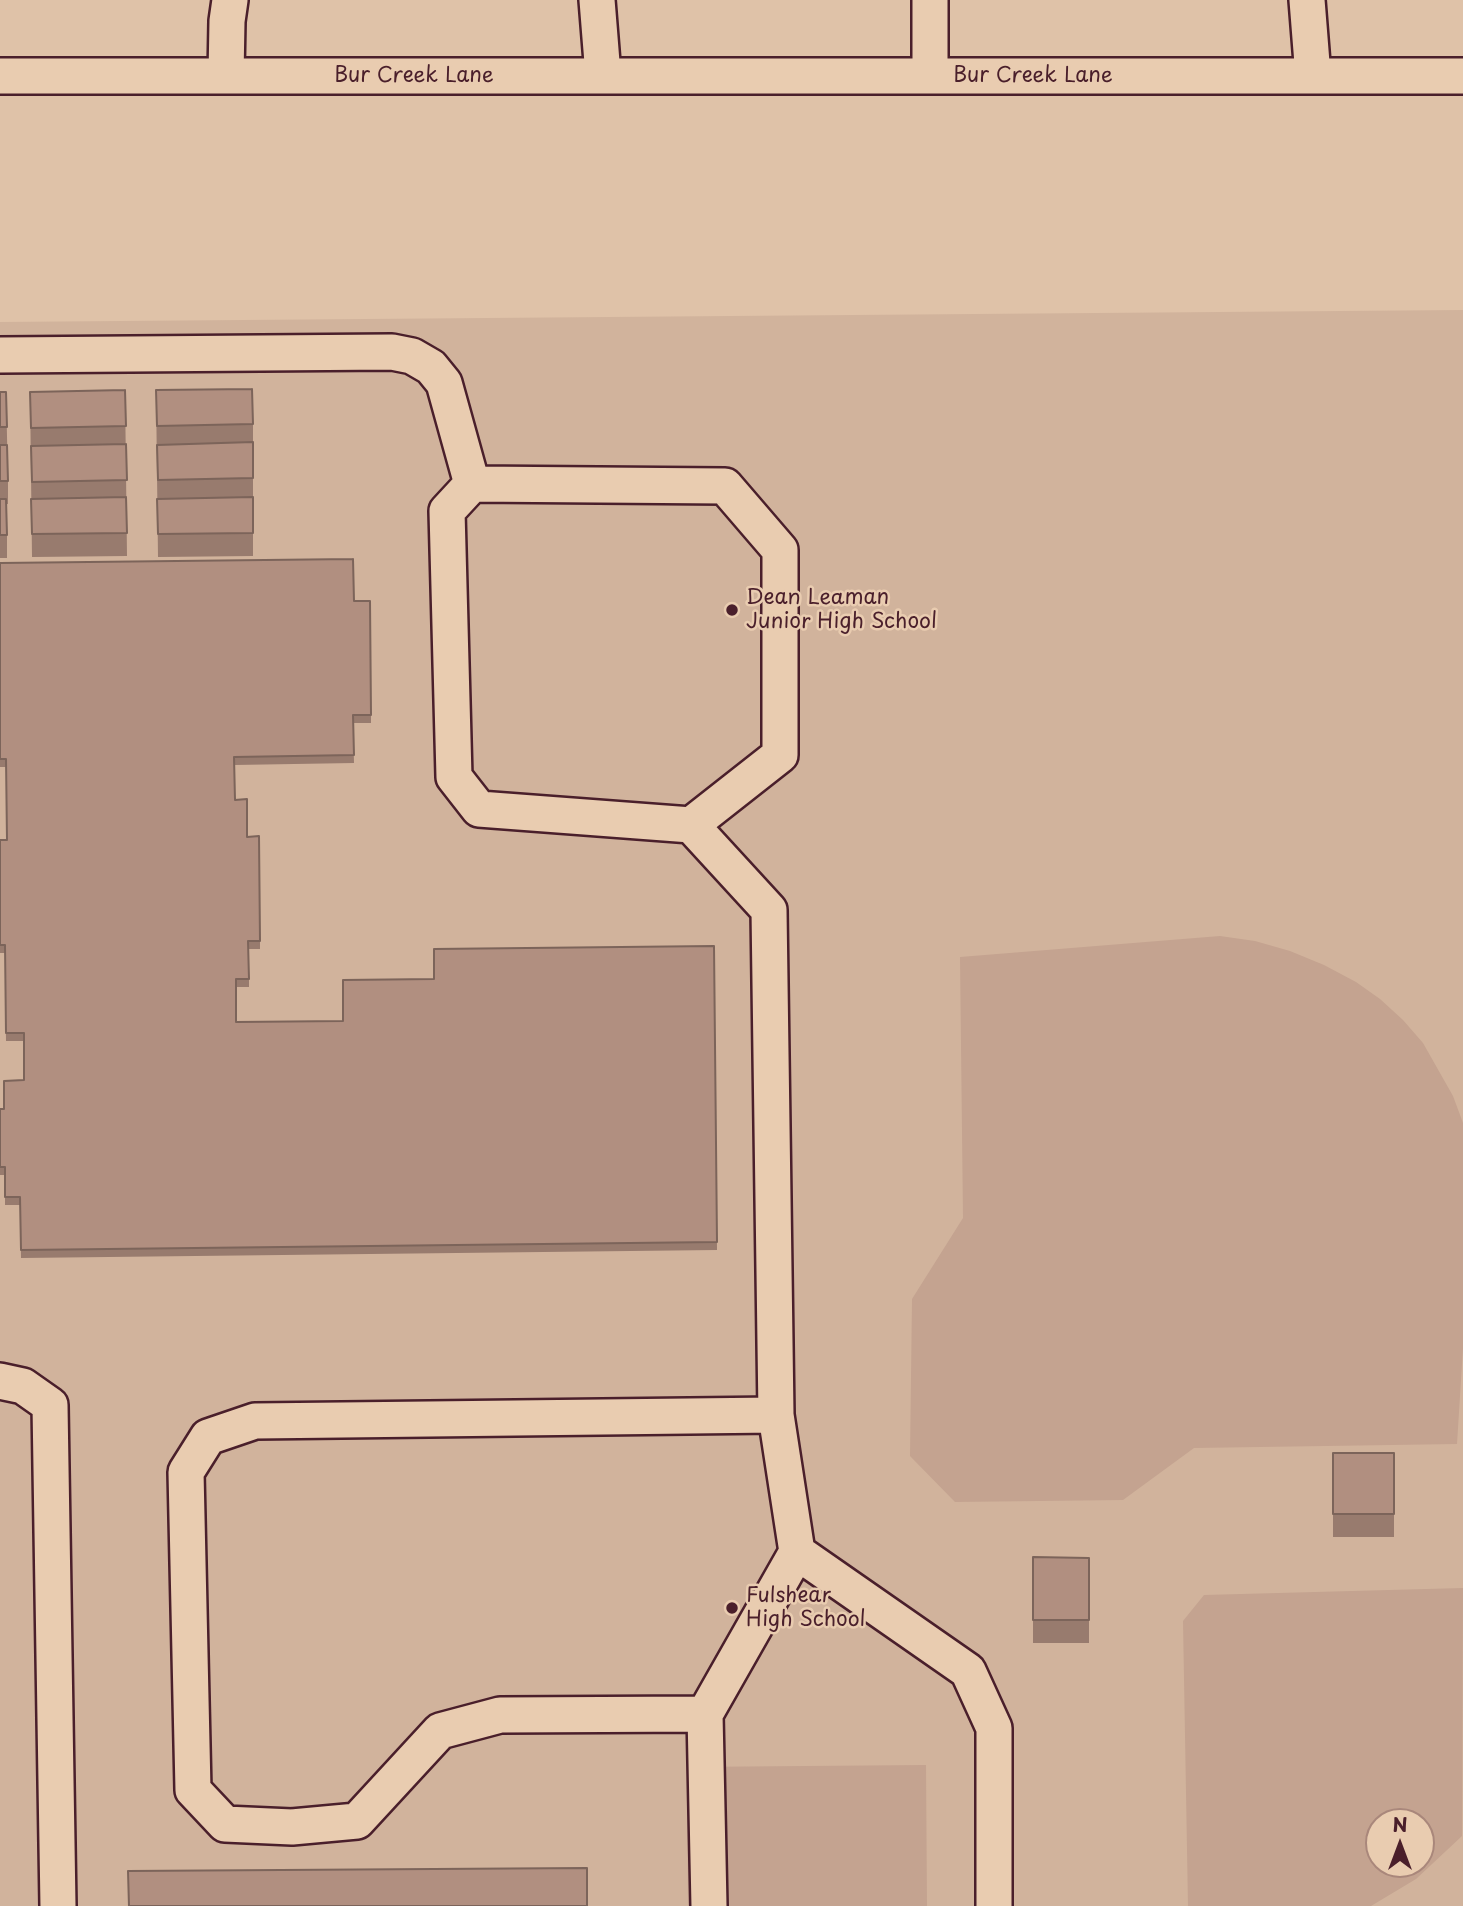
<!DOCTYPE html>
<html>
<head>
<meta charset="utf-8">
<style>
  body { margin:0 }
  #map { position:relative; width:1463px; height:1906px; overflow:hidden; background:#dfc2a8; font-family:"Playpen Sans",sans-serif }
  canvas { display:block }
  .north { position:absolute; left:1365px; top:1808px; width:70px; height:70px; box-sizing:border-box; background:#e9ccb0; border:2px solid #a9877b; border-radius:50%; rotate:0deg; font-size:19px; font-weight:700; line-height:28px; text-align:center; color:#4a1f2b }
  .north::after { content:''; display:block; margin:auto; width:24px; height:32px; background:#4a1f2b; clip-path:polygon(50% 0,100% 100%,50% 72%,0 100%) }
</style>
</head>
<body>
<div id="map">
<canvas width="1463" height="1906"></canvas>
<div class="north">N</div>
</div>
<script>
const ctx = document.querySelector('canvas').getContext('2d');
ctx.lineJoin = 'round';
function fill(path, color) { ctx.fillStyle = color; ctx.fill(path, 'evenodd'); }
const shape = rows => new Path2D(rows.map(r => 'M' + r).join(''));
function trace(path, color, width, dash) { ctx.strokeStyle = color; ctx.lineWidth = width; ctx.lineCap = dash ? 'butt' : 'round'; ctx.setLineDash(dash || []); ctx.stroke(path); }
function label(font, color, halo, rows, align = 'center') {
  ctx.font = font + ' "Playpen Sans",sans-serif'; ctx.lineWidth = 5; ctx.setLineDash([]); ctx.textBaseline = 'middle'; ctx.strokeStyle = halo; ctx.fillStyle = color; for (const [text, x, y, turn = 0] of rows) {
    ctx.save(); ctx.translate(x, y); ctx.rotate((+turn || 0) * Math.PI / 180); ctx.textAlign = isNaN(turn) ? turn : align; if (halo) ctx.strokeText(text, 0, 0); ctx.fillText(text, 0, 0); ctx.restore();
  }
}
fill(shape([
  [1463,310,1463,1906,0,1906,0,322],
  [1379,1822,1421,1822,1421,1864,1379,1864]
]), '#d1b39c');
fill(shape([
  [1220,936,1255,941,1290,951,1324,965,1356,982,1380,999,1403,1020,1423,1043,1453,1096,1463,1123,1463,1348,1457,1444,1194,1448,1123,1500,955,1502,910,1456,912,1299,963,1218,960,957],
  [1463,1588,1462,1836,1416,1879,1371,1906,1188,1906,1183,1621,1204,1595],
  [1379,1822,1421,1822,1421,1864,1379,1864],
  [926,1765,927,1906,688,1906,687,1767]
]), '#c4a390');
const minor = shape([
  [597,0,603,75],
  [930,0,930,76],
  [1307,0,1313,76],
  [0,76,1463,76],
  [226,76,227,21,230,0],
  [0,355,392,352,412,356,431,367,444,383,472,484],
  [691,825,780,755,780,550,725,486,472,484,447,511,454,777,479,809,691,825,769,910,776,1415,797,1552,705,1714,709,1906],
  [0,1381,23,1386,50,1405,58,1906],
  [797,1552,968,1671,994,1728,994,1906],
  [705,1714,500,1715,440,1731,357,1821,292,1827,225,1824,193,1790,186,1472,208,1437,255,1421,776,1415]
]);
trace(minor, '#4a1f2b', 40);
trace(minor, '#e9ccb0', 35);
fill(shape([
  [125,390,127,556,32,557,30,392],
  [156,390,253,424,253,556,158,557],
  [0,392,6,392,8,481,8,504,7,504,7,558,0,558],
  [0,563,354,601,371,715,371,723,353,723,354,763,234,765,235,800,247,837,260,941,260,949,249,949,249,987,236,987,236,1022,343,1021,434,979,714,946,717,1250,21,1258,20,1205,5,1205,5,1175,0,1175,0,1109,4,1109,24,1080,24,1041,6,1041,5,953,0,953,0,840,7,840,6,767,0,767],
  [1333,1453,1394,1453,1394,1537,1333,1537],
  [1033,1557,1089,1558,1089,1643,1033,1643]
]), '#987b6e');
const building = shape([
  [252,389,253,424,157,426,156,390,252,389],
  [125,390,126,426,31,428,30,392,125,390],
  [0,392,6,392,7,427,0,427,0,392],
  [253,442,253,478,158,480,157,445,253,442],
  [126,444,127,480,32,482,31,446,126,444],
  [0,445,7,445,8,481,0,481,0,445],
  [126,497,127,533,32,534,31,499,126,497],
  [253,497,253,533,158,534,157,499,253,497],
  [0,499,6,499,7,535,0,535,0,499],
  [353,559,354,601,370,601,371,715,353,715,354,755,234,757,235,800,247,799,247,837,259,836,260,941,248,941,249,979,236,979,236,1022,343,1021,343,980,434,979,434,949,714,946,717,1242,21,1250,20,1197,5,1197,5,1167,0,1167,0,1109,4,1109,4,1081,24,1080,24,1033,6,1033,5,945,0,945,0,840,7,840,6,759,0,759,0,563,353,559],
  [1333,1453,1394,1453,1394,1514,1333,1514,1333,1453],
  [1033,1557,1089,1558,1089,1620,1033,1620,1033,1557],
  [587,1868,587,1906,129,1906,128,1871,587,1868]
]);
fill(building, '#b18f80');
trace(building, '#7c645a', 2);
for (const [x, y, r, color] of [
  [732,610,7,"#4a1f2b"],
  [732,1608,7,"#4a1f2b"]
]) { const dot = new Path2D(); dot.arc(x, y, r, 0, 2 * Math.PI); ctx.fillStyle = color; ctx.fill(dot); trace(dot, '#e9ccb0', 2.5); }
label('21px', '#4a1f2b', '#e9ccb0', [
  ["Bur Creek Lane",414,76],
  ["Bur Creek Lane",1033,76]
]);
label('21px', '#4a1f2b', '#e9ccb0', [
  ["Dean Leaman",746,598],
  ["Junior High School",746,622],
  ["Fulshear",746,1596],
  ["High School",746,1620]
], 'left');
</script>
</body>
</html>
